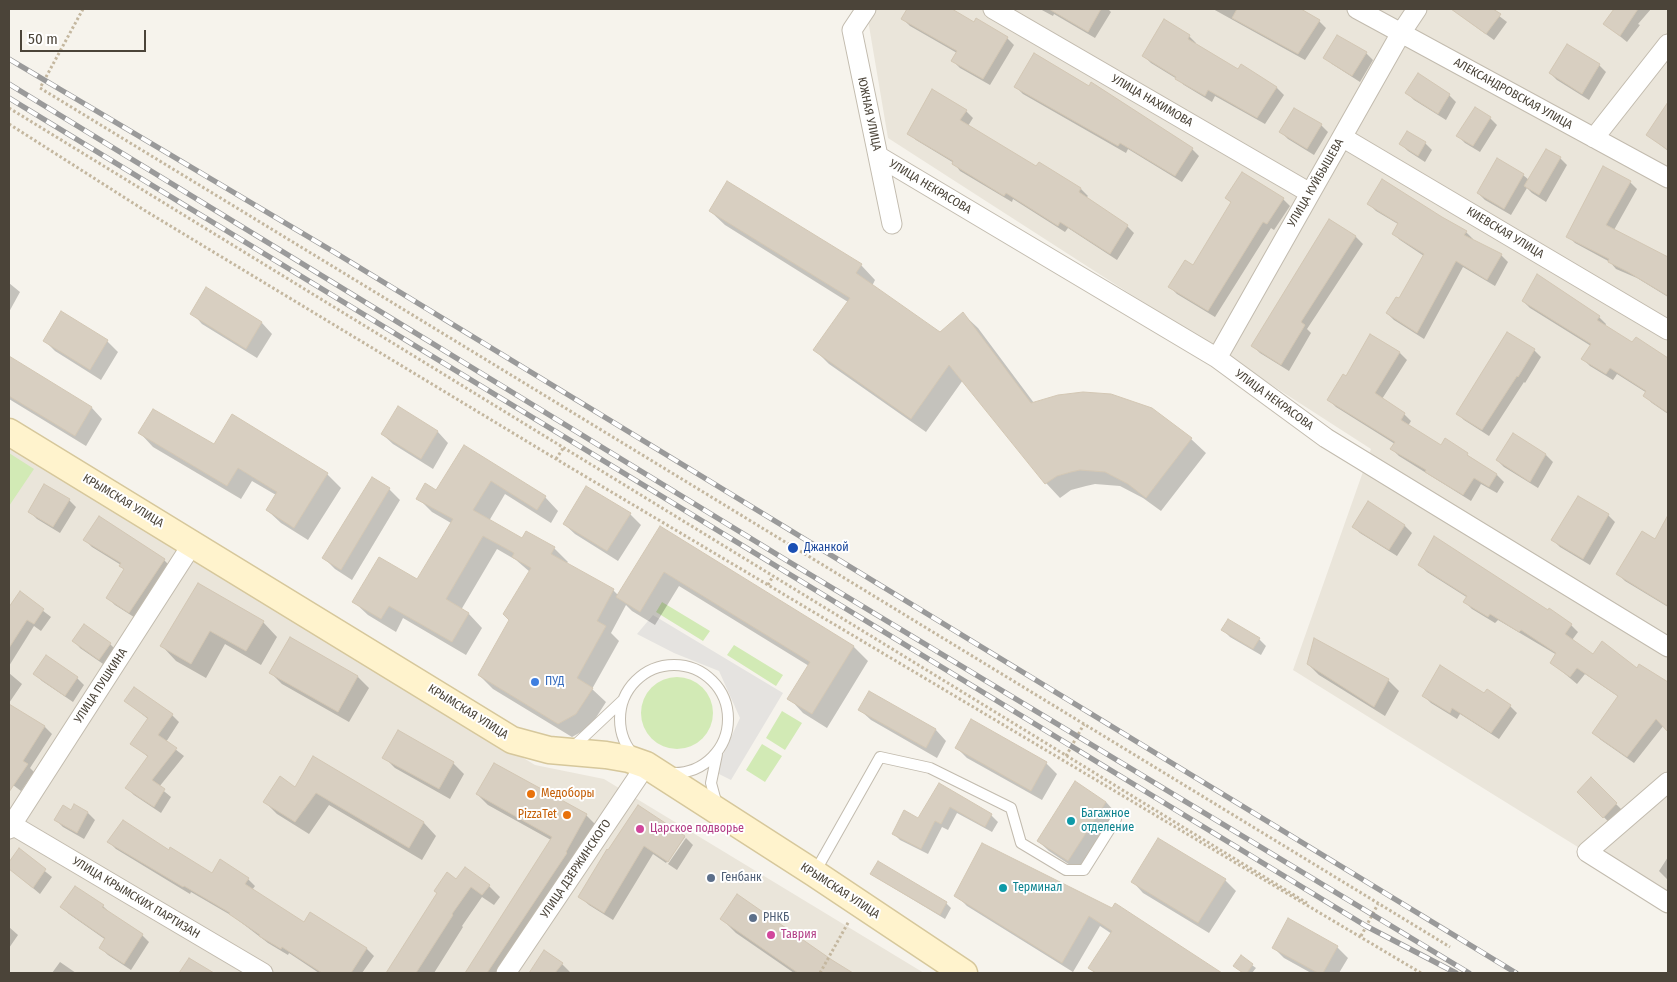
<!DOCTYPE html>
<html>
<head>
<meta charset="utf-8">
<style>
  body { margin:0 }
  #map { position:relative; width:1677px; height:982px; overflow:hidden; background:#f6f3ec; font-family:"Fira Sans Condensed",sans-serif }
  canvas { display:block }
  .frame { position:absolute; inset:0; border:10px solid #4b4439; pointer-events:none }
  .scale { position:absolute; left:20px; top:30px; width:126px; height:22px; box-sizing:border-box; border:2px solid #4b4439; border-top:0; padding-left:6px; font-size:15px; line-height:18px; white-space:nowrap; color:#4b4439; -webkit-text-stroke:4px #fff; paint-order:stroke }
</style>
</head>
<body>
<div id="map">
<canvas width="1677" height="982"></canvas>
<div class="frame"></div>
<div class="scale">50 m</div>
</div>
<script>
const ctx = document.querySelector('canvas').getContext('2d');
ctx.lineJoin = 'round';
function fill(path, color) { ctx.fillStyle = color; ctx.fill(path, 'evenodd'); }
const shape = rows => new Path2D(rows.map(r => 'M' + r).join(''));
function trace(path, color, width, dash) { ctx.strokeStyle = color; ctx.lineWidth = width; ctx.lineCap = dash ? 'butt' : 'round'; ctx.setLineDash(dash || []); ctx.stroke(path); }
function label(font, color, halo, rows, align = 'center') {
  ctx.font = font + ' "Fira Sans Condensed",sans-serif'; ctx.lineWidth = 4; ctx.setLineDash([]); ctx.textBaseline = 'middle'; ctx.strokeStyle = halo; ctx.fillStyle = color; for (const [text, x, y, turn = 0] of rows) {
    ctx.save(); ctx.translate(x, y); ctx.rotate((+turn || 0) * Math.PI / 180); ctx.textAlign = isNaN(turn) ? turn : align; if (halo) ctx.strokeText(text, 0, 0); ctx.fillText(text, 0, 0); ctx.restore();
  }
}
fill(shape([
  [876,9,1668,9,1668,903,1293,670,1371,449,888,138,868,20],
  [9,447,535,765,604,779,924,973,9,973]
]), '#eae5da');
fill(shape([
  [9,453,34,469,9,506],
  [662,602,710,631,703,641,656,612],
  [734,645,783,675,776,686,727,655],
  '641 713a36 36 0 1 1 72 0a36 36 0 1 1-72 0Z',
  [782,711,802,723,785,750,766,738],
  [762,744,782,756,765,782,746,770]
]), '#d2eab5');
fill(shape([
  [653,615,783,693,731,780,715,772,740,718,719,671,674,653,637,634]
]), '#e5e3e0');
fill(shape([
  [908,9,949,9,974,24,1007,38,1014,45,990,85,960,68,953,61,957,53,910,26,903,19],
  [1040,9,1108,9,1111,12,1095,38,1054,14,1053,16],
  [1213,9,1299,9,1319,21,1326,28,1305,60],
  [1465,9,1490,9,1507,22,1494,40,1468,21,1461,14],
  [1616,9,1651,9,1638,24,1640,25,1627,42,1605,24],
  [1164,21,1189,36,1196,43,1195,45,1239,71,1277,88,1284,95,1265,124,1215,96,1212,102,1184,85,1177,79,1151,63,1144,56],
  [1567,45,1599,65,1606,72,1589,100,1557,80,1550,73],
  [1366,53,1373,60,1360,82,1332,64,1325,57],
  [1016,87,1192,149,1199,156,1182,182,1128,149,1126,153,1023,94],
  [1407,93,1449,95,1456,102,1446,120,1414,100],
  [966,111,973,118,968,126,1036,168,1039,163,1081,189,1088,196,1086,198,1127,226,1134,233,1117,260,1068,228,1065,232,1013,199,1012,202,960,171,954,163,916,140,909,133],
  [1662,114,1668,118,1668,151,1648,135],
  [1490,118,1497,125,1480,152,1465,143,1458,136],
  [1321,125,1328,132,1314,155,1288,139,1281,132],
  [1425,143,1432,150,1425,162,1408,151,1401,144],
  [1547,150,1560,158,1567,165,1546,202,1532,193,1527,188,1511,215,1485,200,1478,193,1523,175,1529,180],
  [1630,182,1637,189,1614,230,1668,259,1668,297,1637,278,1616,269,1610,262,1575,243,1568,236],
  [1226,198,1283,199,1290,206,1274,230,1271,228,1215,317,1177,294,1170,287,1193,266,1232,203],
  [1369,204,1466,232,1473,239,1472,240,1501,255,1508,262,1495,286,1463,267,1424,339,1394,320,1387,313,1400,300,1424,256,1400,240,1393,233,1398,224,1376,211],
  [710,211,861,265,875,280,872,286,940,334,963,314,978,328,1034,403,1191,439,1206,453,1161,511,1143,498,1120,486,1095,484,1086,486,1071,490,1060,498,1046,483,963,380,926,432,829,364,815,350,848,302,725,225],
  [1329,221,1356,237,1363,244,1307,329,1311,333,1289,371,1260,353,1253,346],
  [9,283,20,292,9,312],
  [207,289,262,323,272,334,257,358,202,324,192,313],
  [1523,301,1599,317,1606,324,1605,326,1633,344,1667,359,1668,357,1668,414,1652,403,1645,396,1647,393,1617,374,1613,380,1590,366,1583,359,1591,346,1530,308],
  [62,313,107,341,118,352,101,380,55,351,45,341],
  [1371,336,1400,353,1407,360,1382,399,1404,414,1411,421,1408,426,1441,447,1445,440,1497,475,1504,482,1497,493,1481,484,1471,501,1399,456,1392,449,1395,444,1336,407,1329,400,1346,377],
  [1534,350,1541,357,1525,383,1524,382,1489,436,1464,420,1457,413],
  [9,358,92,408,102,419,86,446,9,399],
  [398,408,438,432,448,443,433,469,393,444,382,434],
  [140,433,214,446,327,474,341,488,308,540,281,523,267,510,276,495,252,481,241,499,153,447],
  [1513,434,1546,455,1553,462,1538,488,1504,467,1497,460],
  [464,447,545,497,558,511,551,523,505,494,489,521,523,540,554,548,568,562,566,564,613,590,619,596,661,528,854,647,868,661,827,728,803,713,789,698,809,666,679,586,655,625,632,611,626,605,611,633,619,641,592,689,606,702,590,727,572,737,493,689,479,675,511,620,530,572,516,560,497,549,461,610,469,614,482,628,466,655,403,618,396,632,368,615,354,602,418,581,451,523,432,512,418,498,437,491],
  [389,489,400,500,352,580,335,569,324,558],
  [69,500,76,507,60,533,37,519,30,512],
  [1368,503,1405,526,1412,533,1397,556,1360,533,1353,526],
  [630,514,641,525,618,561,575,534,564,524],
  [1608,515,1615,522,1590,565,1560,547,1553,540],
  [1668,518,1668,607,1625,581,1618,574,1655,540],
  [85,540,164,560,171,567,137,619,115,605,108,598,125,570,121,565,92,547],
  [1420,565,1548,611,1571,625,1578,632,1572,640,1593,656,1662,679,1668,686,1668,730,1664,725,1634,763,1601,740,1594,733,1619,697,1585,674,1577,684,1552,663,1557,655,1498,620,1495,623,1472,609,1465,602,1468,598,1427,572],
  [198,584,263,622,277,637,261,665,225,644,206,678,176,661,162,646],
  [20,593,51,617,41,631,34,626,9,666,9,609],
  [1223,630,1259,639,1266,646,1261,655,1230,637],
  [290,639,358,677,369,688,349,722,282,684,271,673],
  [1315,640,1388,680,1399,691,1385,716,1319,675,1308,664],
  [74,641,110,644,117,651,106,666,80,648],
  [47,657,77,678,84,685,73,702,42,681,35,674],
  [9,673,22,684,9,703],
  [1487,691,1510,706,1517,713,1499,739,1460,714,1457,719,1431,703,1424,696,1485,695],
  [869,693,936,730,946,741,937,758,871,720,860,710],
  [126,701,172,715,179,722,166,742,184,756,159,787,171,797,161,813,134,795,127,788,148,757,132,743,148,719],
  [9,705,45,727,52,734,30,768,34,772,21,791,9,782,9,744,16,733,9,729],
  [956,747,1046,763,1057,774,1042,800,967,758],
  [384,757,453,763,464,774,450,799,395,768],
  [314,758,424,823,436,836,422,860,329,805,309,834,277,814,264,801,295,789],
  [1591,779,1627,815,1615,828,1578,792],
  [939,785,991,815,998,822,992,832,957,813,948,830,942,827,928,854,900,840,893,833,919,819],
  [477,794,586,815,597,826,505,973,466,973,551,840,488,805],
  [1106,802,1116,813,1079,871,1049,851,1038,841],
  [74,805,88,813,95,820,84,839,63,827,56,820,71,811],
  [638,806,685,837,666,863,653,854,613,920,589,905,580,897],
  [686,838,693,845,677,870,668,864],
  [1158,840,1225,880,1236,891,1209,933,1143,893,1133,882],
  [109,842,169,851,212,875,248,879,255,886,252,890,304,924,310,913,367,949,374,956,362,973,319,973,289,953,288,955,268,943,234,917,191,892,190,894,116,849],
  [982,845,1212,968,1217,973,1095,973,1090,968,1112,934,1100,926,1073,972,967,906,956,895],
  [19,850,52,877,40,894,9,868,9,864],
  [1668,857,1668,880,1659,871],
  [872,873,946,903,951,908,945,919,877,878],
  [456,881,489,886,500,897,494,905,482,897,462,926,463,927,434,973,387,973,438,893],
  [75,887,103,906,110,913,142,935,149,942,131,970,108,955,101,948,106,940,69,914,62,907],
  [722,919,835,968,831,973,794,973,736,933],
  [9,927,18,935,9,948],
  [1273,947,1337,947,1348,958,1339,973,1311,973,1284,958],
  [545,952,562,964,571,973,531,973],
  [1241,957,1256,968,1252,973,1244,973,1238,969],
  [60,962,76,973,52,973]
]), '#0003');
const building = shape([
  [907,9,952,9,974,22,976,18,1008,37,983,79,951,61,957,51,901,19,907,9],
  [1049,9,1101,9,1088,32,1049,9],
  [1237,9,1301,9,1320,20,1298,54,1232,18,1237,9],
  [1451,9,1493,9,1501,14,1486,34,1451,9],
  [1614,9,1638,9,1620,36,1603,24,1614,9],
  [1164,19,1190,35,1188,39,1238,69,1241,64,1277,87,1257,118,1208,90,1205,96,1175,79,1176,77,1142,56,1164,19],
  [1337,35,1367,52,1352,76,1323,58,1337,35],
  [1567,44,1600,64,1582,94,1549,73,1567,44],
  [1034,53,1089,86,1091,82,1193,148,1175,176,1120,143,1118,146,1014,87,1034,53],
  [1418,73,1450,94,1438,114,1405,93,1418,73],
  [932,89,967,110,960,120,1036,166,1039,162,1081,188,1079,192,1128,225,1110,254,1060,222,1058,226,1006,193,1004,196,952,164,953,161,907,134,932,89],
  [1668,102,1668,150,1646,135,1668,102],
  [1475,107,1491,117,1473,146,1456,136,1475,107],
  [1294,108,1322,124,1307,149,1279,132,1294,108],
  [1407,131,1426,142,1418,156,1399,144,1407,131],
  [1546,149,1561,157,1539,195,1524,186,1546,149],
  [1497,158,1524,174,1504,209,1477,193,1497,158],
  [1603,166,1631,181,1606,225,1668,257,1668,296,1628,272,1608,262,1609,259,1566,237,1603,166],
  [1242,172,1284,198,1267,224,1263,222,1208,311,1168,287,1185,260,1193,265,1231,202,1225,198,1242,172],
  [1382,179,1442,217,1467,231,1464,235,1502,254,1487,280,1456,261,1417,333,1386,313,1396,297,1399,298,1424,254,1392,234,1398,223,1367,204,1382,179],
  [727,181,862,264,856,273,940,332,963,312,1031,403,1058,395,1083,392,1111,394,1152,408,1192,438,1146,498,1128,484,1105,472,1080,470,1071,472,1057,476,1045,484,949,365,911,419,813,350,850,298,709,211,727,181],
  [1329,219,1356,236,1301,322,1305,325,1281,365,1251,346,1329,219],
  [1537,274,1600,316,1597,320,1632,342,1636,337,1668,358,1668,413,1643,396,1646,391,1610,368,1606,374,1581,359,1591,344,1522,301,1537,274],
  [206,287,262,322,246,349,190,314,206,287],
  [61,311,108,340,90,370,43,341,61,311],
  [1507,332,1535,349,1518,377,1517,376,1482,430,1456,414,1507,332],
  [1370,334,1400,352,1375,393,1405,413,1401,420,1441,445,1445,438,1468,453,1467,455,1497,474,1489,487,1474,478,1463,495,1425,472,1426,470,1390,449,1395,442,1327,400,1343,374,1346,376,1370,334],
  [9,356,92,407,75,436,9,396,9,356],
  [398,406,438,431,421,459,381,434,398,406],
  [153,409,214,444,232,414,328,473,294,528,266,510,277,492,238,468,227,486,138,433,153,409],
  [1513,433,1546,454,1530,482,1496,460,1513,433],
  [464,445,546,496,537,510,491,481,473,510,522,538,526,531,555,547,551,554,614,589,597,621,606,626,577,678,593,688,576,714,558,724,478,675,509,620,503,614,531,568,512,557,514,553,483,536,446,599,469,613,452,642,389,606,381,619,352,602,379,557,417,579,453,519,416,499,425,483,436,490,464,445],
  [372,477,390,488,341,570,322,558,372,477],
  [44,484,70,499,53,527,28,512,44,484],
  [586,486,631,513,607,551,563,524,586,486],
  [1578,496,1609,514,1583,559,1551,540,1578,496],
  [1368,501,1405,525,1389,550,1352,527,1368,501],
  [1668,515,1668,606,1616,574,1642,531,1655,539,1668,515],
  [99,516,165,559,129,613,106,598,124,569,119,566,121,563,83,540,99,516],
  [660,526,854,646,812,714,787,699,810,662,664,572,640,612,616,597,660,526],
  [1434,536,1548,610,1549,608,1572,624,1565,634,1593,654,1602,641,1637,668,1639,664,1668,682,1668,732,1656,719,1627,757,1592,733,1618,696,1577,668,1570,677,1550,663,1556,653,1521,630,1519,632,1490,614,1488,617,1463,602,1467,596,1418,565,1434,536],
  [198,583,264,621,246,651,210,631,191,664,160,646,198,583],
  [20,591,44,609,34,624,27,620,9,648,9,607,20,591],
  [1228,619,1260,638,1253,649,1221,630,1228,619],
  [84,624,111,643,99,660,72,641,84,624],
  [290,637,358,676,338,712,269,673,290,637],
  [1314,638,1389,679,1374,707,1307,664,1314,638],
  [46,655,78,677,65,696,33,674,46,655],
  [1440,665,1484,693,1487,689,1511,705,1491,733,1452,708,1450,713,1422,696,1440,665],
  [134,687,173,714,158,735,177,748,152,780,165,789,154,807,125,788,148,756,130,744,148,718,124,701,134,687],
  [869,691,936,729,926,748,858,710,869,691],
  [9,704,45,726,23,761,28,764,9,792,9,704],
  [971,719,1047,762,1031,791,955,748,971,719],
  [398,730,454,762,439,789,382,758,398,730],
  [313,756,424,822,409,848,316,793,295,822,263,802,280,776,295,787,313,756],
  [494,763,587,814,566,852,567,853,487,973,465,973,552,837,476,794,494,763],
  [1591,777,1617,803,1603,818,1577,792,1591,777],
  [1075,781,1106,802,1068,861,1037,841,1075,781],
  [939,783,992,814,985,827,950,807,941,824,935,821,921,849,892,834,904,810,918,818,939,783],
  [74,804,88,812,77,833,54,820,63,805,71,810,74,804],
  [638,805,685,836,668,862,644,846,604,913,578,897,607,849,608,850,638,805],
  [123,820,169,850,170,847,212,873,220,859,249,878,245,884,304,922,310,912,367,948,351,973,322,973,282,947,281,949,259,936,260,935,229,914,230,913,184,886,183,887,107,842,123,820],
  [1158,838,1226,879,1198,923,1131,882,1158,838],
  [982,843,1112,908,1115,903,1222,973,1096,973,1088,968,1112,931,1089,916,1062,963,954,896,982,843],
  [19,848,46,869,33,888,9,869,9,862,19,848],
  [878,861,947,902,940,915,870,874,878,861],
  [465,867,490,885,482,895,471,887,452,914,453,915,416,973,386,973,437,893,434,891,447,872,456,879,465,867],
  [75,886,104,905,102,907,143,934,124,964,99,948,105,938,60,907,75,886],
  [737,894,832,960,853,973,798,973,720,919,737,894],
  [1288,918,1338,946,1323,973,1318,973,1272,948,1288,918],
  [544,950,563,963,555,973,529,973,544,950],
  [1241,955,1253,964,1247,973,1243,973,1233,966,1241,955],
  [189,958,214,973,179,973,189,958]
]);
fill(building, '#d8cfc1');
trace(building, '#d3c7b4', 1);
const service = shape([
  '620 719a54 54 0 1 1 108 0a54 54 0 1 1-108 0Z',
  [572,748,623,700],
  [717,754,711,783,717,805],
  [815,872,880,757,930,768,1011,808,1021,843,1066,870,1084,870,1116,819]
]);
const minor = shape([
  [866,9,852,30,892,224],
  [993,9,1310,193],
  [1357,9,1668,178],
  [1342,137,1668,330],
  [1594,138,1668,44],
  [878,156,1217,358,1326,438,1668,647],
  [1217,358,1401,33,1417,9],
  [1668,782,1587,852,1668,903],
  [9,823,263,973],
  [9,829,193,543],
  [506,973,646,765]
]);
const secondary = shape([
  [9,432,512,740,549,750,606,755,629,759,646,765,814,873,964,973]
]);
trace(service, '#c2bbae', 12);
trace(minor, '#c2bbae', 21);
trace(secondary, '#d6c79b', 29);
trace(shape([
  [83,9,40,88,1450,947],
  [9,108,1307,903],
  [9,124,144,210,556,459,1421,973],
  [556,459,564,447],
  [768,585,773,576],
  [1066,756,1084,724],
  [1361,936,1378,904],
  [820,973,849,921]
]), '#c4b79f', 3, [2.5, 2.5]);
trace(service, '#fff', 10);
trace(minor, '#fff', 19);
trace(secondary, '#fff3cd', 26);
const rail = shape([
  [9,59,334,252,1516,973],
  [9,84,786,560,1469,973],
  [9,98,1366,926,1456,973]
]);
trace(rail, '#9a9a9a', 5.5);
trace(rail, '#fff', 4, [11]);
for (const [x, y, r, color] of [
  [793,548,6,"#1a4fb4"],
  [535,682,5,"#3f7fe0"],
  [531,794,5,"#e8710a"],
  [567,815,5,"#e8710a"],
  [1071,821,5,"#0f9aa8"],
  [640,829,5,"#d1479c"],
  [711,878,5,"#5c6f8a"],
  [1003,888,5,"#0f9aa8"],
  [753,918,5,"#5c6f8a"],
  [771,935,5,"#d1479c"]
]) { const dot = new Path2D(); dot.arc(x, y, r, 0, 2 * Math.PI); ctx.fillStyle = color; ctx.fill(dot); trace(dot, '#fff', 2); }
label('12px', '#4b4439', '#fff', [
  ["АЛЕКСАНДРОВСКАЯ УЛИЦА",1513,94,29],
  ["УЛИЦА НАХИМОВА",1152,101,30],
  ["ЮЖНАЯ УЛИЦА",869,114,78],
  ["УЛИЦА КУЙБЫШЕВА",1316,183,-60],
  ["УЛИЦА НЕКРАСОВА",930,187,31],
  ["КИЕВСКАЯ УЛИЦА",1505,233,31],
  ["УЛИЦА НЕКРАСОВА",1274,400,36],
  ["КРЫМСКАЯ УЛИЦА",123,501,31],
  ["УЛИЦА ПУШКИНА",101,686,-57],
  ["КРЫМСКАЯ УЛИЦА",468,712,32],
  ["УЛИЦА ДЗЕРЖИНСКОГО",576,869,-56],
  ["КРЫМСКАЯ УЛИЦА",840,891,33],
  ["УЛИЦА КРЫМСКИХ ПАРТИЗАН",136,898,31]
]);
label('12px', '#164399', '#fff', [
  ["Джанкой",804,548]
], 'left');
label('12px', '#366cbe', '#fff', [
  ["ПУД",545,682]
], 'left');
label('12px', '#c56008', '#fff', [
  ["Медоборы",541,794],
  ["PizzaTet",557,815,"right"]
], 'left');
label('12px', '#0d838f', '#fff', [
  ["Багажное",1081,814],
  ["отделение",1081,828],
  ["Терминал",1013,888]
], 'left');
label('12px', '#b23c85', '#fff', [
  ["Царское подворье",650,829],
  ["Таврия",781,935]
], 'left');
label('12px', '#4e5e75', '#fff', [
  ["Генбанк",721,878],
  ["РНКБ",763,918]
], 'left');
</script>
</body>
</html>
